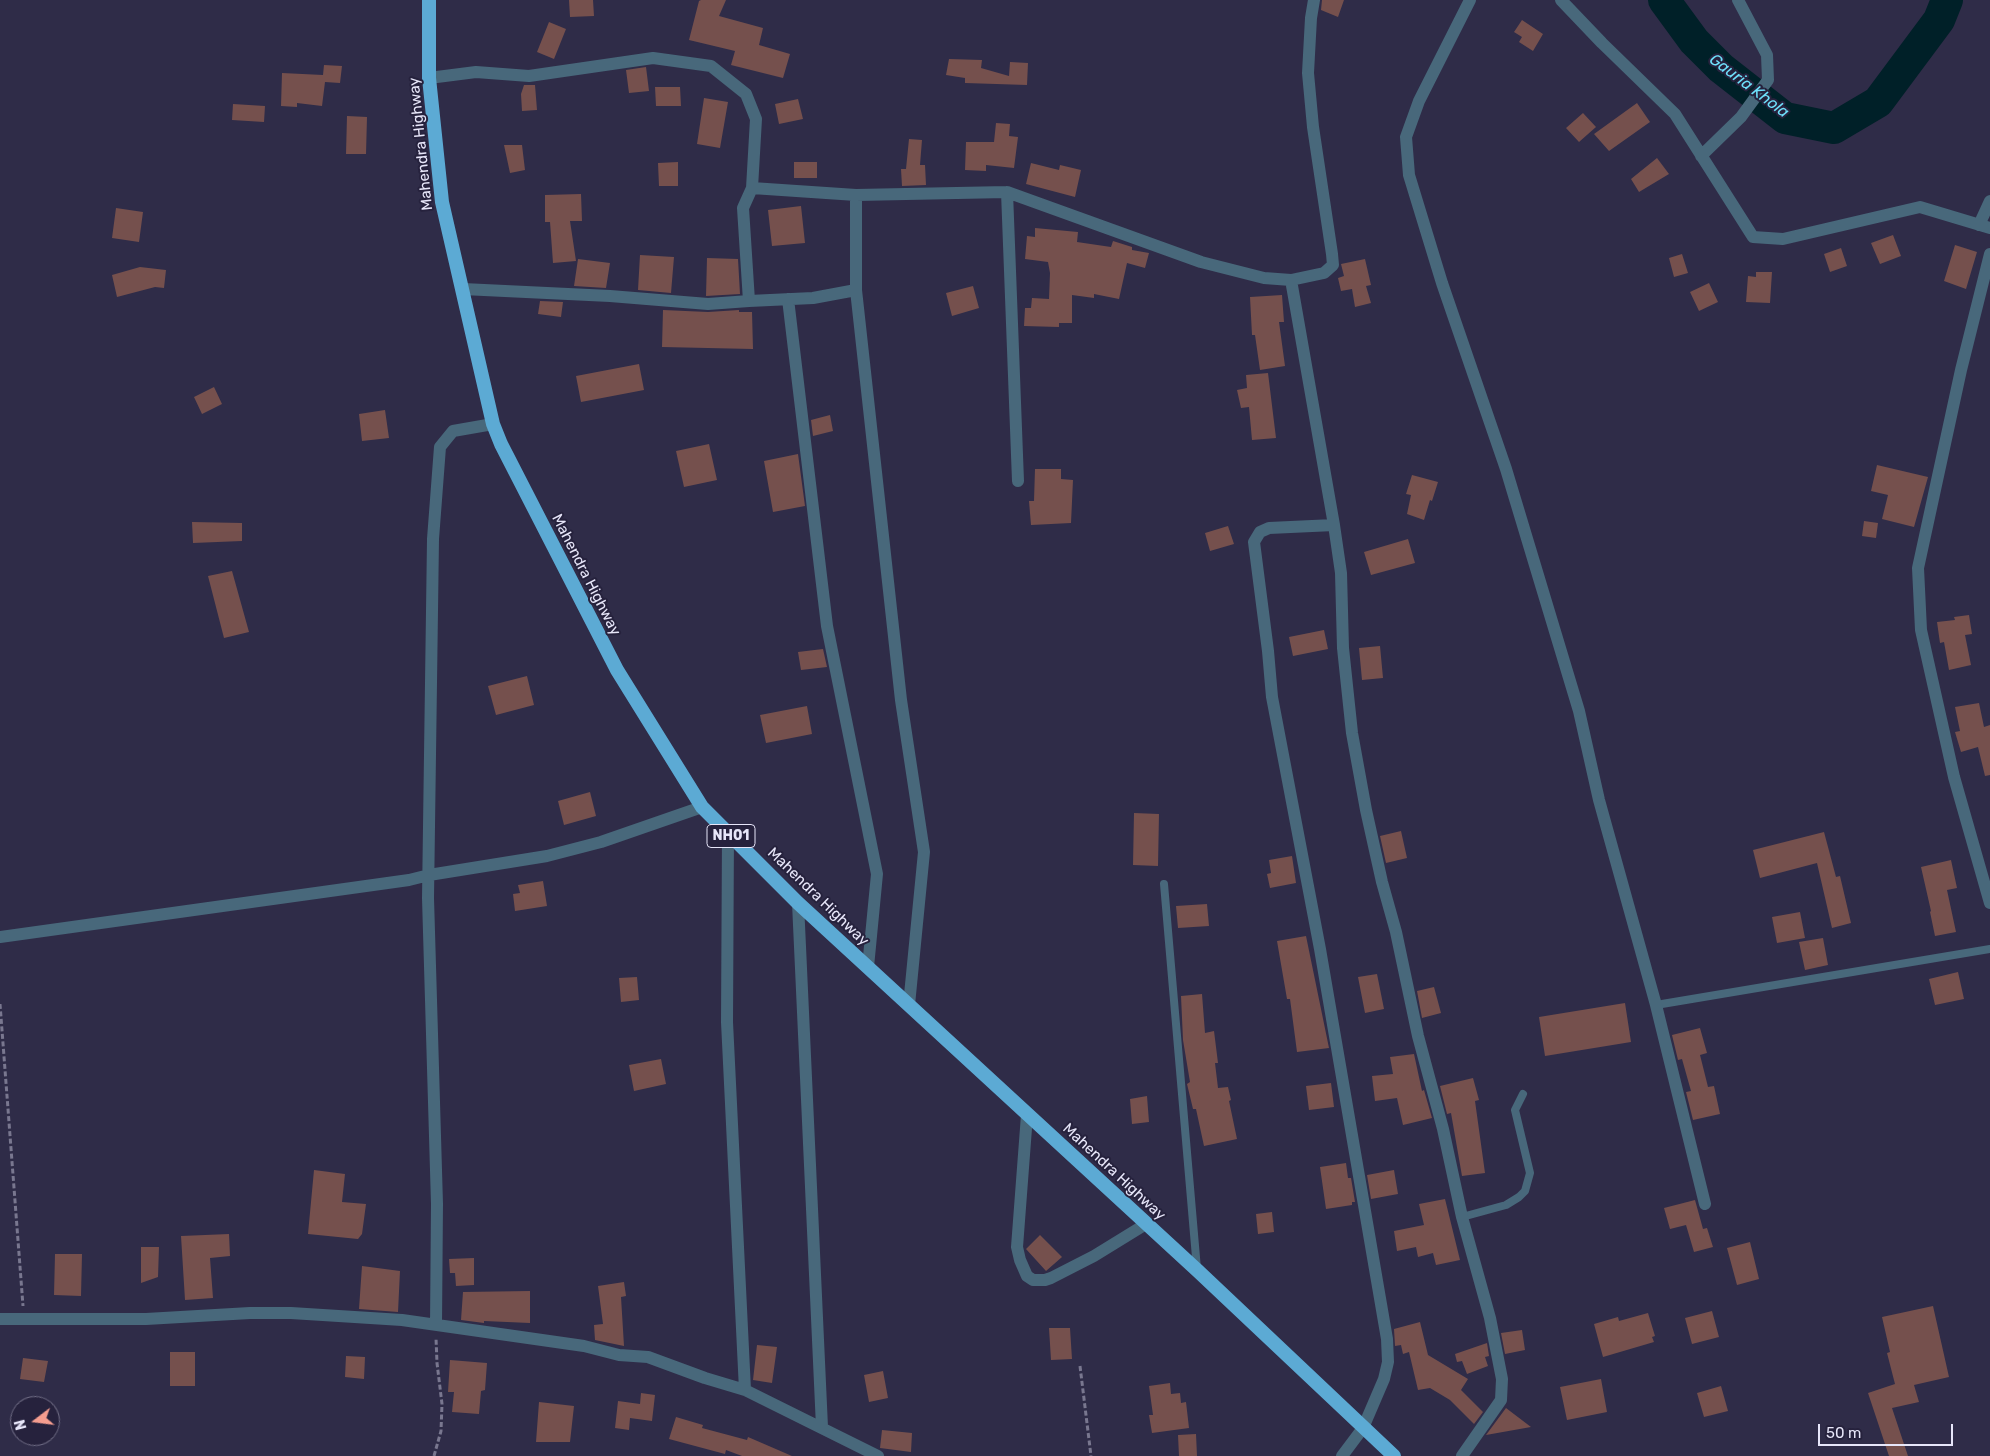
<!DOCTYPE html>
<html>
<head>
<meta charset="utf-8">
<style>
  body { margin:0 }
  #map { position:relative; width:1990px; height:1456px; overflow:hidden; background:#2f2c48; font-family:Rubik,sans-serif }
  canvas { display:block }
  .north { position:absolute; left:10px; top:1396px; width:50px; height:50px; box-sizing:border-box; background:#26223d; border:1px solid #737088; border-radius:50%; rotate:255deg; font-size:14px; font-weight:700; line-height:20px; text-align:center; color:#e7e6f9 }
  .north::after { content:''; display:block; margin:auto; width:18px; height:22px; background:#f59d8f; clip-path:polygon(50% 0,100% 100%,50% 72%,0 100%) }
  .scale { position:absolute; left:1818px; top:1424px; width:135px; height:22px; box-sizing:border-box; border:2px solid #e7e6f9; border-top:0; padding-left:6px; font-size:15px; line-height:18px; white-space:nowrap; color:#e7e6f9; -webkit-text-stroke:4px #26223d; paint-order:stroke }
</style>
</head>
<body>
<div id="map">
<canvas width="1990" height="1456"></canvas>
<div class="north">N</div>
<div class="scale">50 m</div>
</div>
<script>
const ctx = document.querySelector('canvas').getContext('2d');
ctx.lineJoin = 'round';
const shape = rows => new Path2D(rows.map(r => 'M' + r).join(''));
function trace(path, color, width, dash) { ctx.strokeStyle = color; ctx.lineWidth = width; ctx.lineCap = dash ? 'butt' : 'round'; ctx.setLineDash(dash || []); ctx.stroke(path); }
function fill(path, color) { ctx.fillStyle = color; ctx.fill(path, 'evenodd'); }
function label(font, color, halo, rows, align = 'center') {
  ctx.font = font + ' Rubik,sans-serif'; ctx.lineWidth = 4; ctx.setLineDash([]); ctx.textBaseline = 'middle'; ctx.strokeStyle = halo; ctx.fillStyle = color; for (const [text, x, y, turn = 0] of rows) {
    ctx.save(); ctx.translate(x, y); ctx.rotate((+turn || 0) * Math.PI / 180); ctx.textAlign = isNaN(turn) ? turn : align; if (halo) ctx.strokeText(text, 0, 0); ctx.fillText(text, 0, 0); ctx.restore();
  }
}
trace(shape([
  [1664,0,1694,41,1721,68,1785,118,1834,128,1878,102,1939,20,1947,0]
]), '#002028', 32);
fill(shape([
  [569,0,593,0,594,16,570,17],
  [701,0,726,0,719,16,763,28,759,45,790,54,783,78,731,65,735,51,689,40,699,1],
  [1322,0,1344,0,1338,17,1321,10],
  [1522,20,1543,34,1533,51,1519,42,1522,37,1514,32],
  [549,22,566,29,554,59,537,52],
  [949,59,982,60,981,68,1009,76,1010,62,1028,63,1027,85,965,83,965,78,946,75],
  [324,65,342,66,340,83,325,82,322,106,297,103,297,107,281,106,282,73,323,75],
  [646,67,649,91,629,93,626,70],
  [524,85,535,85,537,110,522,111,521,94],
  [655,87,680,87,681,106,656,106],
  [704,98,728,102,720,148,697,144],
  [798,99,803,119,779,124,775,104],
  [1637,103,1650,122,1609,151,1594,134],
  [233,104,265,106,264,122,232,120],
  [1583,113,1596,127,1579,142,1566,128],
  [347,116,367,117,366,154,346,154],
  [996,123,1010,124,1009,136,1018,137,1014,168,986,165,986,171,965,170,966,142,994,142],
  [909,139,922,140,920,165,925,165,926,185,902,186,901,169,906,169],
  [504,145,522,145,525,170,510,173],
  [1657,158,1669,174,1639,192,1631,179],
  [678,162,678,186,659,186,658,163],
  [794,162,817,162,817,178,794,178],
  [1031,163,1059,170,1060,165,1081,170,1075,197,1026,184],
  [581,194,582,221,570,221,576,261,553,263,550,222,545,222,545,195],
  [801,206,805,243,772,246,768,210],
  [116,208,143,212,139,242,112,238],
  [1035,228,1078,232,1077,242,1111,247,1113,241,1132,247,1132,250,1149,253,1145,268,1127,263,1119,299,1094,294,1094,298,1072,295,1072,323,1059,323,1059,327,1024,326,1025,308,1031,308,1032,298,1049,299,1050,273,1048,262,1025,259,1027,236,1035,237],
  [1893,235,1901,256,1880,264,1871,243],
  [1955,245,1977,252,1966,289,1944,281],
  [1841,248,1847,266,1830,272,1824,254],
  [1682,254,1688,273,1674,277,1669,258],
  [640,255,674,257,671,293,638,290],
  [707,258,738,259,740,294,706,296],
  [578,259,610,263,606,288,574,286],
  [1365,259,1371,285,1366,286,1371,303,1355,307,1352,289,1341,291,1338,278,1344,276,1341,264],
  [140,267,166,270,164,288,155,287,117,297,112,275],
  [1756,272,1772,272,1770,303,1746,302,1748,276,1756,277],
  [1709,283,1718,302,1699,311,1690,292],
  [973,286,979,308,952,316,946,293],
  [1282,295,1284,322,1279,322,1285,366,1260,370,1255,335,1252,335,1250,297],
  [540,301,563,302,561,317,538,314],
  [663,310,708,312,739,310,739,312,752,312,753,349,662,347],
  [639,364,644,390,581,402,576,376],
  [1268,373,1276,438,1252,440,1249,407,1241,408,1237,390,1247,388,1246,375],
  [214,387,222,404,202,414,194,397],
  [385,410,389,438,362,441,359,414],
  [830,415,833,431,813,436,811,420],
  [709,444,717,480,684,487,676,451],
  [798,454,805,506,773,512,764,461],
  [1877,465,1928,477,1914,527,1882,519,1888,495,1871,491],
  [1035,469,1061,469,1061,479,1073,480,1071,523,1031,525,1029,501,1034,501],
  [1412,475,1438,482,1432,501,1430,500,1424,520,1407,514,1411,495,1406,494],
  [1864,521,1878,523,1876,538,1862,536],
  [192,522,242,523,242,541,193,543],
  [1228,526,1234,544,1210,551,1205,533],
  [1408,539,1415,563,1371,575,1364,552],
  [232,571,249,632,224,638,208,576],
  [1969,615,1972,634,1965,635,1971,665,1949,670,1944,642,1940,643,1937,622,1955,620,1954,617],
  [1324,630,1328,649,1293,656,1289,637],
  [1380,646,1383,678,1362,680,1359,648],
  [823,649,827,667,801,670,798,652],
  [527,676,534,705,496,715,488,686],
  [1979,703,1984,727,1990,725,1990,775,1985,776,1978,747,1961,752,1955,732,1960,731,1955,707],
  [807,706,812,734,766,743,760,715],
  [590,792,596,816,564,825,558,801],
  [1134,813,1159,814,1158,866,1133,865],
  [1401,831,1407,858,1386,863,1380,836],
  [1824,832,1836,877,1840,876,1851,923,1832,928,1817,863,1760,878,1753,850],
  [1292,856,1296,883,1270,888,1267,874,1271,873,1269,860],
  [1951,860,1957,888,1947,890,1956,932,1935,936,1930,912,1931,911,1921,867],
  [543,881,547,906,515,911,513,894,520,893,518,885],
  [1207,904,1209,926,1178,928,1176,906],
  [1800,912,1805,938,1777,943,1772,917],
  [1306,936,1329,1048,1297,1052,1290,999,1287,999,1277,941],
  [1823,938,1828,965,1805,970,1799,942],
  [1958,972,1964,999,1935,1005,1929,979],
  [1377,974,1384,1009,1365,1013,1358,977],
  [637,977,639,1000,621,1002,619,978],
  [1434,987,1441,1013,1422,1018,1417,991],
  [1202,994,1205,1033,1214,1031,1218,1063,1215,1063,1218,1088,1228,1087,1231,1100,1229,1101,1237,1139,1204,1146,1196,1109,1193,1109,1187,1084,1190,1082,1183,1040,1181,996],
  [1625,1003,1631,1042,1545,1056,1539,1017],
  [1700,1028,1707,1053,1700,1055,1708,1087,1714,1086,1720,1114,1693,1120,1686,1092,1691,1091,1682,1059,1678,1060,1672,1035],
  [1414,1054,1422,1091,1424,1090,1432,1118,1403,1125,1397,1098,1375,1101,1372,1076,1393,1074,1390,1057],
  [661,1059,666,1084,634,1091,629,1065],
  [1473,1078,1479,1100,1475,1101,1485,1173,1462,1176,1451,1113,1447,1114,1440,1086],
  [1331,1083,1334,1107,1309,1110,1306,1086],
  [1147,1096,1149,1122,1132,1124,1130,1099],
  [1346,1163,1348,1178,1351,1178,1355,1202,1352,1202,1352,1205,1326,1209,1320,1167],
  [314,1170,345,1174,342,1202,366,1204,362,1234,358,1239,308,1234],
  [1394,1170,1398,1194,1371,1199,1367,1175],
  [1445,1199,1460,1260,1436,1265,1433,1253,1418,1257,1416,1247,1397,1251,1394,1231,1424,1225,1419,1204],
  [1695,1200,1703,1229,1707,1228,1713,1247,1694,1252,1686,1225,1670,1229,1664,1208],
  [1272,1212,1274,1232,1258,1234,1256,1214],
  [229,1234,230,1256,210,1258,213,1298,185,1300,181,1236],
  [1040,1235,1062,1257,1046,1271,1026,1249],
  [1750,1242,1759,1279,1737,1285,1727,1248],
  [141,1247,159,1247,158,1277,141,1283],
  [55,1254,82,1254,81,1296,54,1295],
  [474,1258,474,1285,456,1286,455,1273,450,1273,449,1259],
  [362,1266,400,1271,398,1312,359,1309],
  [624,1282,626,1296,621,1297,624,1346,595,1340,594,1325,603,1324,598,1286],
  [530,1291,530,1323,484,1321,484,1323,461,1320,463,1292],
  [1933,1306,1949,1377,1914,1385,1919,1402,1892,1408,1908,1456,1889,1456,1868,1393,1895,1384,1887,1353,1890,1352,1882,1317],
  [1712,1311,1719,1337,1692,1344,1685,1318],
  [1648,1313,1655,1336,1652,1337,1654,1342,1603,1357,1594,1324,1618,1317,1619,1321],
  [1420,1322,1428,1355,1468,1379,1461,1390,1483,1412,1474,1424,1450,1400,1430,1388,1418,1390,1409,1352,1403,1354,1401,1345,1395,1346,1394,1329],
  [1049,1328,1070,1328,1072,1359,1051,1360],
  [1522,1330,1525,1350,1505,1354,1501,1333],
  [1487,1343,1489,1356,1485,1357,1488,1366,1467,1374,1462,1361,1457,1362,1455,1354],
  [757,1345,777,1347,772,1383,753,1380],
  [170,1352,195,1352,195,1386,170,1386],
  [346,1356,365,1357,364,1379,345,1377],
  [23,1358,48,1361,44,1382,20,1379],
  [450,1360,487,1363,485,1390,481,1391,479,1414,452,1412,454,1392,448,1392],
  [883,1371,888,1398,869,1402,864,1375],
  [1601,1379,1607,1412,1567,1420,1560,1387],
  [1170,1383,1171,1394,1180,1393,1181,1403,1186,1402,1189,1428,1152,1433,1149,1415,1153,1415,1149,1386],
  [1721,1386,1728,1411,1704,1417,1697,1393],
  [641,1393,655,1395,652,1421,630,1418,629,1430,615,1428,618,1401,640,1404],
  [539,1402,574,1406,570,1442,536,1442],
  [1506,1408,1531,1427,1486,1435],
  [676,1417,703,1425,702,1428,747,1440,748,1437,792,1456,742,1456,726,1450,725,1454,669,1439],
  [882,1430,912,1433,911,1452,880,1448],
  [1196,1434,1197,1456,1179,1456,1178,1435]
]), '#75504d');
trace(shape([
  [0,1004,23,1306],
  [1080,1366,1091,1456],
  [434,1456,441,1431,442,1404,437,1363,436,1338]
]), '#79778f', 3, [5, 2.5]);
trace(shape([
  [1164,884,1197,1269],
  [1656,1005,1990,949],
  [1462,1217,1506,1205,1519,1197,1525,1191,1530,1173,1515,1110,1523,1094]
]), '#48687b', 8);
trace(shape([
  [1470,0,1419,101,1406,137,1409,175,1442,283,1506,469,1579,711,1599,800,1656,1005,1705,1204],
  [1561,0,1602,43,1675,114,1753,237,1783,239,1920,207,1990,228],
  [429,78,476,72,529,76,653,58,711,66,746,94,756,119,752,188,743,208,749,301,708,304,610,296,463,289],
  [1701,156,1741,117,1768,80,1767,55,1738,0],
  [752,188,856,195,1007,192,1201,262,1264,278,1291,280,1324,273,1333,265,1332,254,1313,127,1308,73,1311,18,1314,0],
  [1007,192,1018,481],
  [1979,225,1990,201],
  [1990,254,1961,370,1918,568,1921,630,1954,777,1990,903],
  [1291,280,1334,525,1341,573,1343,648,1352,733,1366,810,1382,882,1396,932,1418,1036,1443,1129,1462,1217,1490,1318,1502,1379,1501,1400,1462,1456],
  [856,290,901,700,924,852,909,1005],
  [788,299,827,626,877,874,868,967],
  [749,301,813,298,856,290,856,195],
  [1334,525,1269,528,1260,532,1254,542,1268,651,1272,697,1320,949,1387,1339,1388,1362,1384,1379,1363,1428,1342,1456],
  [728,832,727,1022,745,1390],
  [429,875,547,856,601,842,702,807],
  [798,903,822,1427],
  [0,937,409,880,429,875],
  [1027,1115,1017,1247,1020,1260,1027,1276,1033,1280,1045,1280,1051,1278,1094,1256,1146,1224],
  [0,1319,146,1319,250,1313,291,1313,402,1320,584,1346,619,1355,648,1357,705,1378,745,1390,878,1456],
  [436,1325,437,1204,428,898,433,539,440,447,453,431,493,424]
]), '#48687b', 12);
trace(shape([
  [429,0,429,78,442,202,493,424,501,444,617,670,702,807,798,903,1198,1271,1394,1456]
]), '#5caad4', 14);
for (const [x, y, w] of [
  [731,836,48]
]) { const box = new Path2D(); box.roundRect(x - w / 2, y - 11.5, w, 23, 4); ctx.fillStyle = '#26223d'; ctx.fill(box); trace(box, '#e7e6f9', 1); }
label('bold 14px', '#e7e6f9', null, [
  ["NH01",731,836]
]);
label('15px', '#e7e6f9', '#26223d', [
  ["Mahendra Highway",421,144,-96],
  ["Mahendra Highway",586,575,63],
  ["Mahendra Highway",818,897,44],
  ["Mahendra Highway",1114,1172,43]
]);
label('italic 16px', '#6ee0fb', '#26223d', [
  ["Gauria Khola",1749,86,37]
]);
</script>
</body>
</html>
